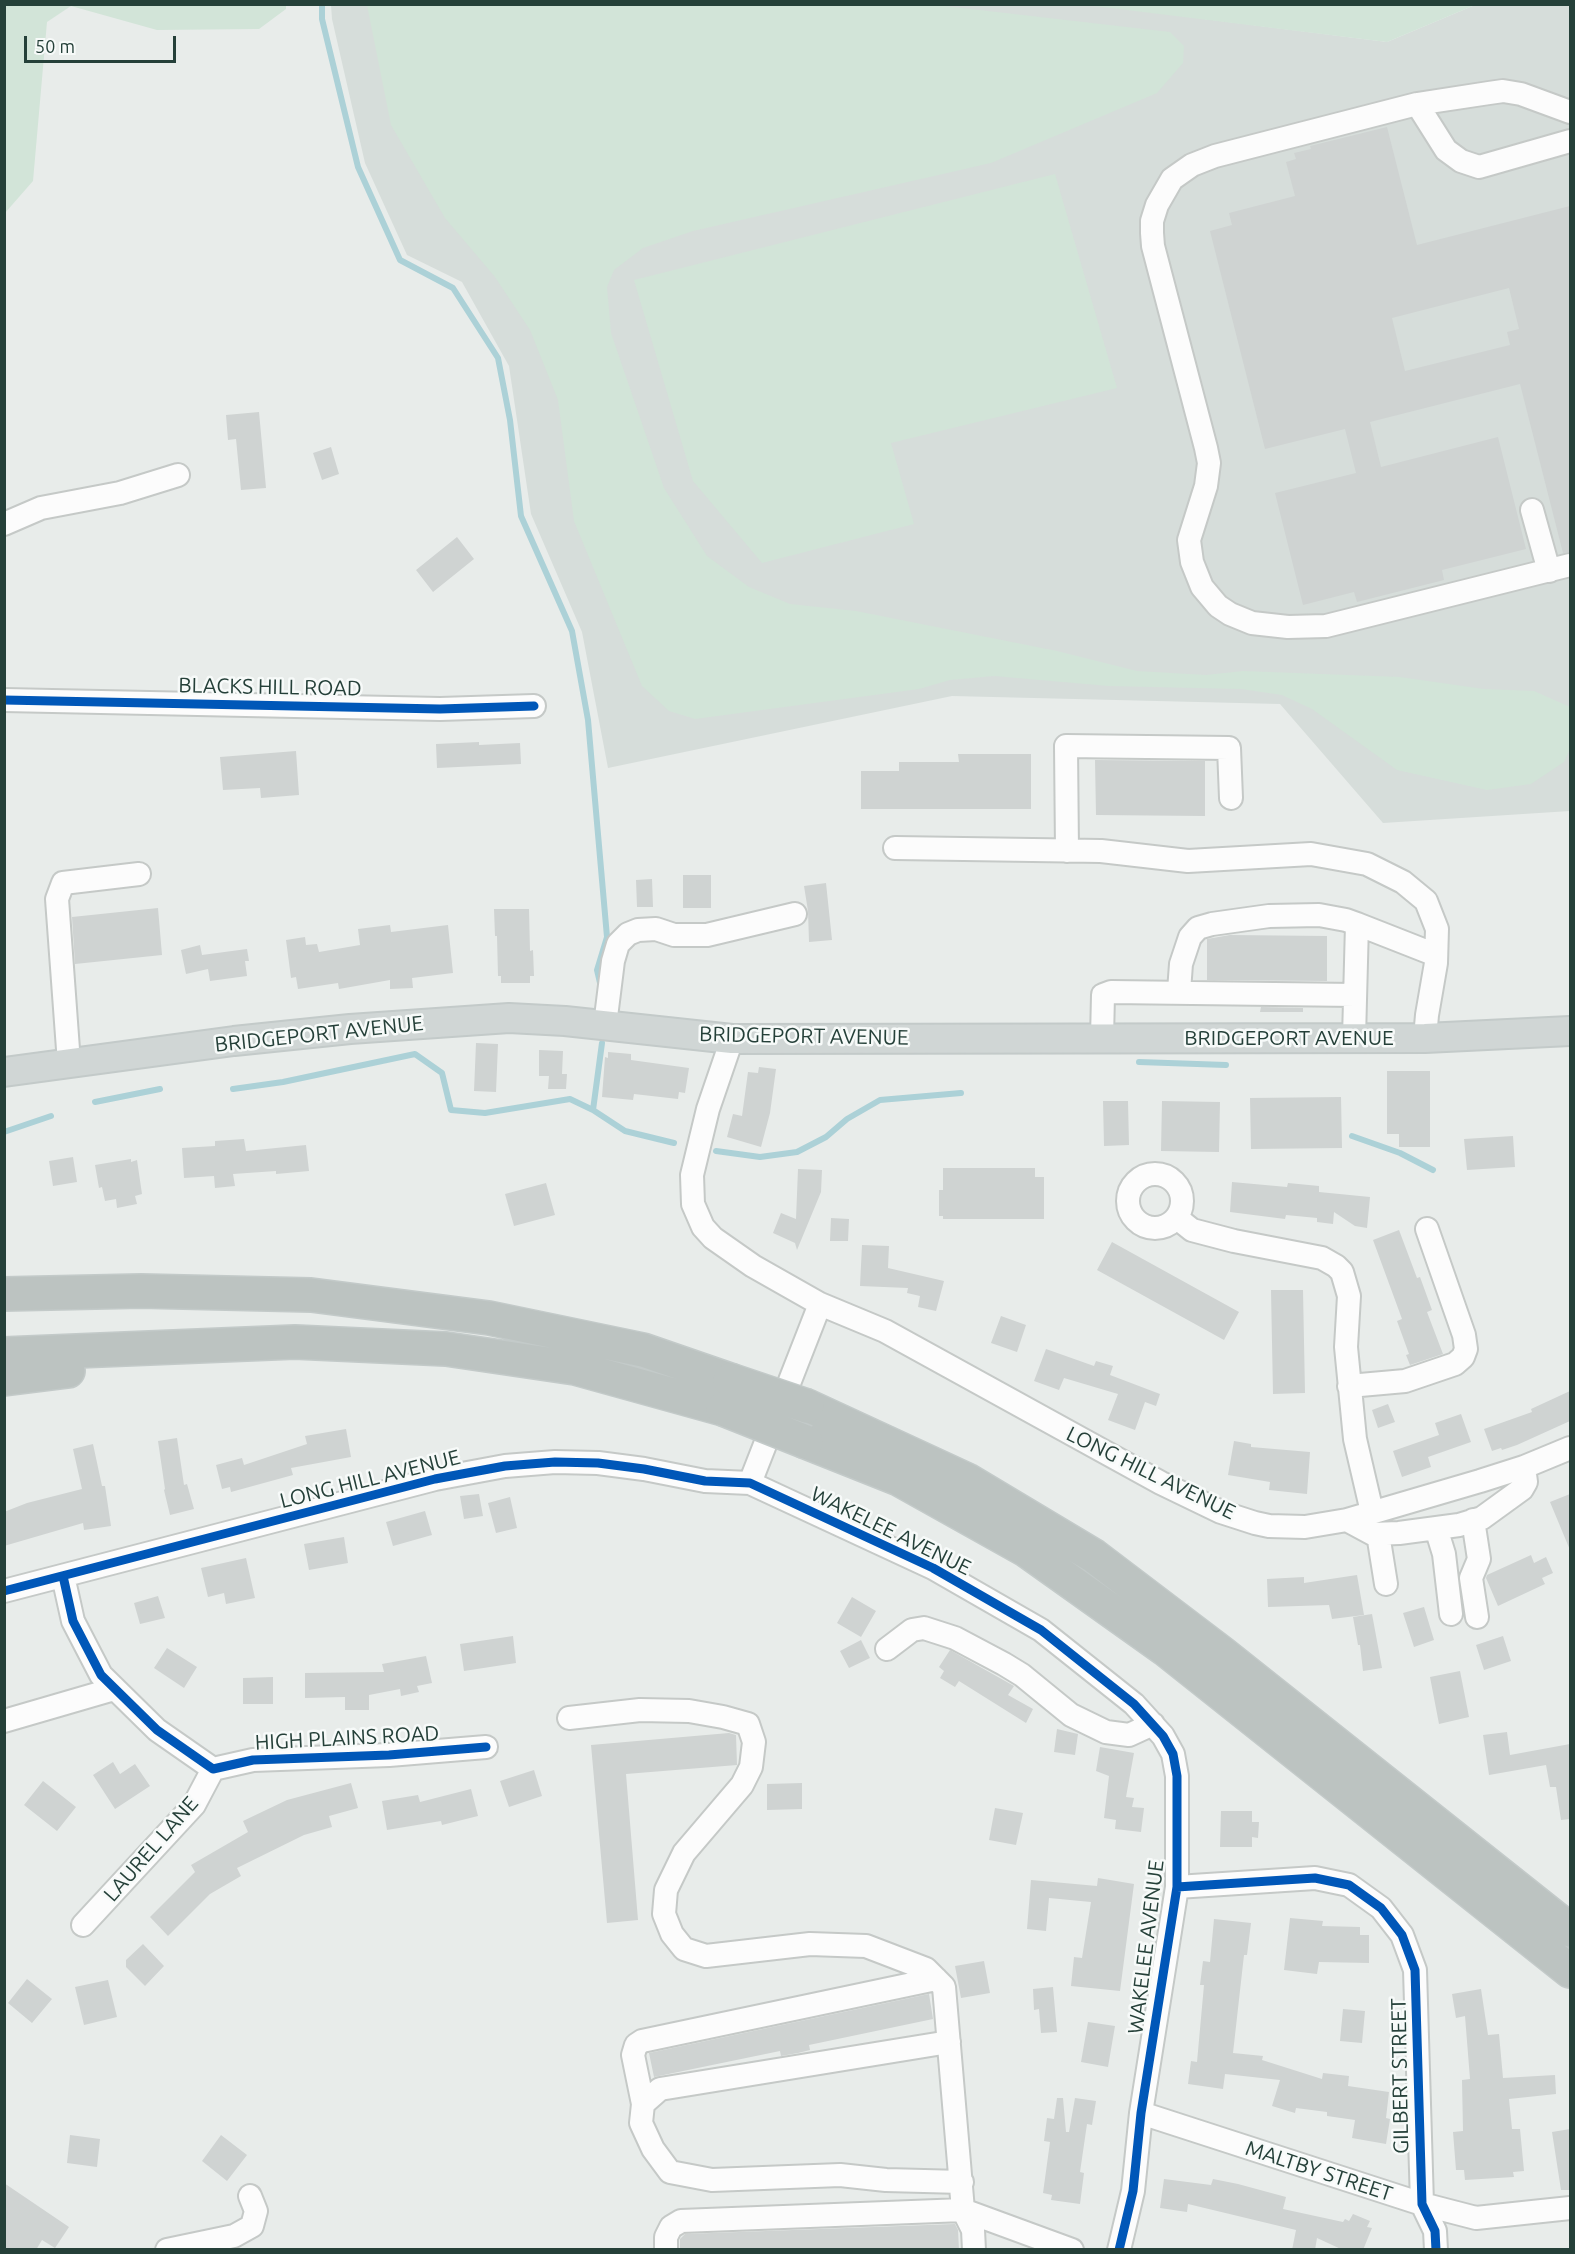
<!DOCTYPE html>
<html>
<head>
<meta charset="utf-8">
<style>
  body { margin:0 }
  #map { position:relative; width:1575px; height:2254px; overflow:hidden; background:#e8ecea; font-family:Ubuntu,sans-serif }
  canvas { display:block }
  .frame { position:absolute; inset:0; border:6px solid #254039; pointer-events:none }
  .scale { position:absolute; left:24px; top:36px; width:152px; height:27px; box-sizing:border-box; border:3px solid #254039; border-top:0; padding-left:8px; font-size:18px; line-height:21px; white-space:nowrap; color:#254039; -webkit-text-stroke:4px #f7faf9; paint-order:stroke }
</style>
</head>
<body>
<div id="map">
<canvas width="1575" height="2254"></canvas>
<div class="frame"></div>
<div class="scale">50 m</div>
</div>
<script>
const ctx = document.querySelector('canvas').getContext('2d');
ctx.lineJoin = 'round';
function fill(path, color) { ctx.fillStyle = color; ctx.fill(path, 'evenodd'); }
const shape = rows => new Path2D(rows.map(r => 'M' + r).join(''));
function trace(path, color, width, dash) { ctx.strokeStyle = color; ctx.lineWidth = width; ctx.lineCap = dash ? 'butt' : 'round'; ctx.setLineDash(dash || []); ctx.stroke(path); }
function label(font, color, halo, rows, align = 'center') {
  ctx.font = font + ' Ubuntu,sans-serif'; ctx.lineWidth = 5; ctx.setLineDash([]); ctx.textBaseline = 'middle'; ctx.strokeStyle = halo; ctx.fillStyle = color; for (const [text, x, y, turn = 0] of rows) {
    ctx.save(); ctx.translate(x, y); ctx.rotate((+turn || 0) * Math.PI / 180); ctx.textAlign = isNaN(turn) ? turn : align; if (halo) ctx.strokeText(text, 0, 0); ctx.fillText(text, 0, 0); ctx.restore();
  }
}
fill(shape([
  [1086,4,1387,42,1475,5,1570,5,1570,811,1383,823,1280,704,952,696,608,768,582,632,531,514,509,366,462,282,407,255,365,163,332,19,331,5]
]), '#d6ddda');
fill(shape([
  [5,4,286,4,286,9,259,29,157,30,71,6,47,22,33,181,5,213],
  [936,5,1170,32,1184,46,1183,63,1157,93,991,163,693,231,643,248,614,270,607,287,611,333,664,488,707,556,749,587,790,604,856,611,1057,651,1137,671,1206,675,1243,671,1400,677,1484,689,1534,691,1570,707,1570,749,1564,762,1531,784,1487,790,1397,770,1312,709,1282,695,1241,689,1109,686,994,676,950,680,919,689,695,719,669,711,642,686,574,521,558,400,530,330,495,277,445,218,391,125,367,5],
  [1086,5,1475,5,1387,42],
  [1055,174,1117,388,891,443,914,524,762,563,693,481,634,280]
]), '#d2e4d8');
trace(shape([
  [322,4,322,19,358,167,400,260,453,288,498,358,510,420,521,516,572,631,588,720,607,937,597,970,601,987],
  [1139,1062,1226,1065],
  [233,1089,283,1082,415,1054,442,1073,451,1110,485,1113,570,1099,593,1110,625,1131,674,1143],
  [95,1102,160,1089],
  [593,1110,602,1043],
  [4,1132,51,1116],
  [1352,1136,1400,1153,1433,1170],
  [716,1151,760,1157,797,1152,826,1137,847,1119,880,1100,961,1093]
]), '#acd1d7', 6);
fill(shape([
  [1387,127,1417,245,1570,206,1570,552,1563,553,1520,384,1370,422,1381,467,1498,437,1526,549,1442,570,1444,580,1357,602,1354,592,1303,605,1275,493,1356,473,1345,429,1265,449,1210,231,1232,225,1229,213,1295,196,1286,162,1296,159,1294,153,1311,149,1310,146],
  [1509,288,1519,329,1507,332,1510,345,1405,371,1392,318],
  [259,412,266,488,241,490,236,439,228,440,226,415],
  [331,447,339,474,322,480,313,453],
  [457,537,474,559,433,592,416,570],
  [479,742,479,745,520,743,521,764,437,768,436,744],
  [296,751,299,795,261,798,260,788,223,790,220,757],
  [958,754,1031,754,1031,809,861,809,861,771,899,771,899,762,959,762],
  [1095,760,1205,761,1205,816,1096,815],
  [683,875,711,875,711,908,683,908],
  [652,879,653,907,637,907,636,880],
  [826,883,832,940,809,942,808,911,804,886],
  [158,908,162,955,75,964,72,917],
  [494,909,529,909,530,951,533,950,534,976,530,976,530,983,501,983,501,976,498,976,497,936,495,936],
  [390,925,391,932,448,925,453,973,412,978,413,988,390,989,390,980,339,989,338,983,298,989,296,977,291,978,286,940,305,937,306,945,317,944,319,952,360,945,358,929],
  [1230,935,1327,936,1327,981,1207,980,1207,939],
  [200,945,202,955,247,949,249,961,245,961,247,976,210,981,208,969,186,974,181,950],
  [1261,1007,1303,1008,1303,1012,1260,1012],
  [476,1043,498,1044,496,1092,474,1091],
  [539,1050,563,1051,562,1074,567,1074,566,1089,548,1089,549,1076,539,1076],
  [608,1052,631,1054,631,1060,689,1068,685,1093,679,1092,678,1099,634,1094,633,1100,602,1097,605,1057,608,1058],
  [759,1067,776,1069,770,1113,761,1147,727,1137,733,1114,742,1116,748,1072,758,1073],
  [1387,1071,1430,1071,1430,1147,1399,1147,1399,1134,1387,1134],
  [1341,1097,1342,1148,1251,1149,1250,1098],
  [1103,1101,1128,1101,1129,1145,1104,1146],
  [1162,1101,1220,1102,1219,1152,1161,1151],
  [1513,1136,1515,1167,1467,1170,1464,1139],
  [244,1139,246,1151,306,1145,309,1171,276,1174,276,1171,233,1174,235,1186,215,1188,214,1176,184,1178,182,1148,215,1146,215,1141],
  [73,1157,77,1182,53,1186,49,1161],
  [131,1159,131,1162,137,1160,142,1194,135,1196,137,1204,117,1208,116,1199,105,1201,102,1187,99,1188,95,1165],
  [943,1168,1035,1168,1035,1177,1044,1177,1044,1219,943,1219,943,1216,939,1216,939,1190,943,1190],
  [798,1169,822,1170,821,1192,797,1250,795,1243,773,1233,781,1213,796,1219],
  [1232,1182,1287,1187,1288,1183,1319,1186,1319,1192,1370,1197,1367,1228,1355,1226,1334,1212,1333,1224,1317,1222,1317,1218,1286,1215,1285,1219,1230,1212],
  [546,1183,555,1215,514,1226,505,1194],
  [831,1218,849,1219,848,1241,830,1241],
  [1399,1230,1417,1278,1420,1277,1432,1310,1427,1312,1443,1354,1410,1365,1406,1355,1409,1354,1397,1321,1402,1319,1373,1240],
  [1112,1242,1239,1312,1224,1340,1097,1270],
  [862,1245,889,1246,888,1268,944,1281,936,1311,918,1307,920,1296,907,1293,908,1288,860,1286],
  [1271,1290,1303,1290,1305,1393,1273,1394],
  [1001,1316,1026,1325,1017,1352,991,1343],
  [1046,1349,1094,1366,1096,1361,1113,1366,1110,1375,1160,1394,1156,1406,1145,1402,1135,1430,1108,1420,1118,1394,1064,1378,1059,1390,1034,1381],
  [1570,1391,1570,1421,1517,1445,1502,1450,1501,1448,1492,1451,1484,1429,1532,1412,1531,1409],
  [1388,1404,1395,1422,1378,1428,1372,1410],
  [1461,1414,1471,1442,1428,1457,1431,1467,1402,1477,1393,1451,1439,1435,1435,1423],
  [346,1429,351,1457,291,1468,293,1475,231,1492,230,1487,222,1489,216,1465,242,1458,244,1465,307,1444,305,1436],
  [177,1438,184,1485,187,1484,194,1509,170,1515,164,1490,165,1489,158,1441],
  [1234,1441,1251,1444,1251,1447,1310,1452,1307,1494,1269,1490,1270,1482,1228,1475],
  [93,1444,102,1486,105,1486,111,1526,84,1530,83,1523,4,1546,4,1512,27,1503,82,1489,73,1449],
  [479,1494,483,1516,464,1519,460,1496],
  [1570,1494,1570,1550,1550,1502],
  [510,1497,517,1528,496,1533,488,1503],
  [425,1511,432,1535,393,1546,386,1522],
  [344,1537,348,1563,309,1570,304,1544],
  [1531,1555,1534,1563,1546,1557,1553,1573,1542,1578,1545,1584,1498,1606,1486,1578,1487,1575],
  [246,1558,255,1598,226,1604,224,1593,208,1597,201,1568],
  [1357,1575,1364,1615,1332,1619,1329,1605,1268,1607,1267,1579,1304,1577,1304,1583],
  [158,1596,165,1618,140,1624,134,1603],
  [852,1597,876,1611,861,1637,837,1623],
  [1424,1607,1434,1640,1414,1647,1403,1613],
  [1372,1614,1382,1668,1363,1671,1360,1645,1358,1645,1353,1617],
  [513,1636,516,1663,464,1671,460,1644],
  [1503,1636,1511,1661,1484,1670,1476,1645],
  [861,1640,870,1658,849,1668,840,1651],
  [167,1648,197,1667,184,1688,154,1668],
  [950,1650,1014,1686,1008,1695,1033,1709,1026,1723,959,1681,955,1687,940,1678,944,1671,939,1667],
  [426,1656,432,1683,417,1686,419,1692,401,1696,400,1689,369,1695,369,1710,345,1710,345,1697,305,1698,305,1673,384,1672,382,1664],
  [1460,1671,1469,1717,1439,1724,1430,1677],
  [273,1677,273,1704,243,1704,243,1678],
  [1057,1729,1078,1734,1075,1755,1054,1752],
  [1507,1732,1510,1755,1570,1744,1570,1819,1561,1820,1556,1787,1550,1787,1546,1765,1489,1775,1483,1735],
  [729,1733,736,1735,737,1765,626,1774,638,1920,607,1923,591,1745],
  [1100,1747,1134,1753,1126,1797,1134,1798,1132,1807,1144,1808,1141,1832,1115,1829,1116,1820,1104,1818,1109,1776,1096,1771],
  [113,1762,120,1774,135,1764,150,1786,115,1809,93,1775],
  [534,1770,542,1796,509,1807,500,1781],
  [43,1781,76,1807,57,1831,24,1805],
  [351,1783,358,1808,329,1816,332,1827,304,1835,237,1868,241,1876,210,1894,168,1936,150,1917,195,1872,191,1865,248,1832,243,1821,287,1800],
  [802,1783,802,1809,767,1810,767,1784],
  [471,1789,478,1816,442,1825,441,1821,387,1830,382,1801,418,1795,420,1802],
  [995,1808,1023,1813,1016,1845,989,1840],
  [1221,1811,1252,1811,1252,1822,1259,1822,1258,1838,1252,1837,1252,1847,1220,1847],
  [1098,1878,1134,1884,1120,1991,1071,1986,1074,1957,1082,1958,1091,1902,1049,1898,1046,1931,1027,1929,1031,1880,1097,1886],
  [1290,1918,1323,1921,1322,1926,1360,1927,1360,1935,1369,1935,1369,1963,1319,1962,1317,1974,1284,1970],
  [1214,1919,1251,1923,1247,1955,1244,1955,1233,2053,1263,2056,1262,2060,1322,2079,1323,2073,1349,2076,1348,2086,1389,2092,1386,2118,1390,2119,1386,2144,1352,2138,1355,2120,1327,2116,1327,2112,1296,2108,1295,2113,1272,2106,1280,2080,1225,2074,1223,2089,1188,2084,1191,2061,1197,2062,1204,1985,1200,1985,1203,1961,1210,1962],
  [143,1944,164,1966,145,1986,126,1967,126,1960],
  [984,1961,990,1993,961,1998,955,1966],
  [27,1979,52,1999,32,2023,8,2003],
  [108,1980,117,2017,84,2025,75,1987],
  [1053,1987,1057,2032,1041,2033,1039,2009,1034,2010,1033,1989],
  [1481,1989,1488,2035,1499,2034,1503,2078,1555,2075,1556,2094,1509,2099,1512,2129,1520,2129,1524,2171,1513,2172,1514,2177,1465,2180,1464,2170,1456,2170,1453,2132,1463,2131,1462,2080,1470,2079,1465,2016,1456,2018,1452,1994],
  [929,1994,933,2019,809,2045,810,2050,798,2053,781,2056,780,2051,654,2077,649,2053],
  [1343,2009,1365,2011,1362,2043,1340,2041],
  [1088,2022,1115,2026,1108,2067,1081,2062],
  [1057,2098,1063,2098,1066,2132,1069,2132,1075,2098,1096,2101,1092,2125,1087,2124,1080,2172,1084,2173,1080,2204,1051,2200,1052,2195,1043,2193,1050,2142,1044,2141,1047,2118,1054,2119],
  [1570,2129,1570,2190,1561,2190,1552,2132],
  [70,2135,100,2139,97,2167,67,2163],
  [221,2135,247,2155,227,2181,202,2161],
  [1164,2179,1211,2185,1213,2179,1238,2184,1286,2197,1283,2209,1343,2222,1345,2219,1349,2221,1353,2214,1370,2221,1367,2227,1372,2228,1363,2250,1343,2250,1317,2238,1315,2250,1292,2250,1296,2230,1188,2204,1187,2212,1160,2208],
  [4,2183,69,2227,55,2248,42,2240,36,2250,4,2250],
  [955,2224,958,2230,959,2250,680,2250,680,2239,685,2234]
]), '#cfd3d2');
const minor = shape([
  [1417,104,1446,150,1461,161,1479,167,1570,141],
  [1570,112,1521,94,1503,91,1489,93,1417,104,1215,156,1192,165,1172,179,1157,205,1152,221,1152,233,1153,246,1206,448,1209,463,1206,486,1189,540,1192,562,1202,587,1218,606,1230,614,1252,623,1288,627,1326,626,1570,565],
  [1532,510,1549,571],
  [4,524,41,508,120,493,178,475],
  [4,700,440,709,534,706],
  [895,848,1101,851,1188,861,1311,854,1367,864,1403,882,1426,901,1437,929,1436,963,1427,1015,1425,1038],
  [1067,851,1066,746,1229,748,1231,798],
  [1179,991,1181,964,1190,937,1198,928,1212,924,1269,916,1319,915,1346,920,1357,924],
  [605,1025,613,961,618,944,628,934,638,930,656,929,674,935,707,935,795,914],
  [1102,1038,1103,995,1111,992,1355,995],
  [1354,1038,1357,924,1436,955],
  [732,1039,708,1109,692,1175,693,1204,703,1227,713,1238,753,1266,820,1304,885,1331,1161,1483,1221,1512,1255,1523,1269,1526,1305,1527,1347,1520,1480,1481,1524,1467,1570,1448],
  [69,1063,57,899,63,883,139,874],
  '1128 1201a27 27 0 1 1 54 0a27 27 0 1 1-54 0Z',
  [1177,1218,1192,1230,1234,1241,1322,1258,1336,1266,1342,1272,1349,1296,1346,1347,1355,1439,1372,1512],
  [1349,1386,1405,1381,1455,1364,1463,1357,1466,1349,1464,1335,1427,1229],
  [750,1483,820,1304],
  [1347,1520,1373,1534,1399,1533,1459,1525,1482,1518,1522,1489,1526,1482,1524,1467],
  [1473,1520,1479,1559,1471,1578,1477,1617],
  [1436,1528,1444,1554,1451,1614],
  [1378,1534,1386,1584],
  [63,1576,73,1621,101,1675,157,1730,213,1769,253,1760,389,1755,486,1747],
  [4,1591,435,1479,505,1466,555,1462,598,1463,644,1469,705,1481,750,1483,933,1568,1041,1630,1134,1704,1163,1736,1173,1754,1177,1776,1177,1887,1141,2113,1133,2191,1119,2250],
  [887,1649,912,1630,924,1628,955,1638,1004,1664,1022,1675,1071,1715,1106,1732,1129,1735,1153,1724],
  [569,1718,640,1710,689,1711,723,1717,748,1724,754,1742,751,1767,742,1785,684,1853,666,1890,664,1914,672,1934,684,1949,706,1956,810,1944,866,1946,926,1969,944,1987,963,2210,973,2230,974,2250],
  [4,1721,114,1689],
  [1177,1887,1315,1878,1349,1885,1381,1908,1402,1935,1415,1970,1422,2204,1435,2231,1436,2250],
  [83,1925,194,1805,213,1769],
  [949,2042,660,2089,643,2104,641,2123,653,2149,670,2172,712,2180,840,2175,886,2180,962,2182],
  [643,2104,633,2055,636,2045,642,2041,936,1979],
  [1141,2113,1422,2204,1476,2218,1570,2208],
  [167,2250,234,2236,252,2226,256,2211,250,2196],
  [666,2250,666,2237,671,2227,681,2221,963,2210,1072,2250]
]);
const major = shape([
  [4,1072,234,1041,350,1029,509,1018,565,1021,732,1039,1425,1038,1570,1031]
]);
const highway = shape([
  [4,1294,141,1291,311,1295,489,1318,643,1350,730,1380],
  [4,1354,295,1342,446,1349,575,1368,723,1409],
  [4,1379,68,1371],
  [807,1406,967,1480,1094,1556,1223,1654,1570,1930],
  [806,1442,899,1479,1026,1550,1165,1649,1570,1971]
]);
trace(minor, '#c5c9c7', 26);
trace(major, '#c3cac9', 32);
trace(highway, '#c3cac9', 36);
trace(minor, '#fcfcfc', 22);
trace(major, '#d0d6d5', 28);
trace(highway, '#bcc3c1', 33);
const highwayBridge = shape([
  [730,1380,807,1406],
  [723,1409,806,1442]
]);
trace(highwayBridge, '#c3cac9', 36, []);
trace(highwayBridge, '#bcc3c1', 33);
trace(shape([
  [4,700,440,709,534,706],
  [63,1576,73,1621,101,1675,157,1730,213,1769,253,1760,389,1755,486,1747],
  [4,1591,435,1479,505,1466,555,1462,598,1463,644,1469,705,1481,750,1483,933,1568,1041,1630,1134,1704,1163,1736,1173,1754,1177,1776,1177,1887,1141,2113,1133,2191,1119,2250],
  [1177,1887,1315,1878,1349,1885,1381,1908,1402,1935,1415,1970,1422,2204,1435,2231,1436,2250]
]), '#0057b8', 9);
label('21px', '#254039', '#f7faf9', [
  ["BLACKS HILL ROAD",270,687,1],
  ["BRIDGEPORT AVENUE",319,1034,-6],
  ["BRIDGEPORT AVENUE",804,1036,1],
  ["BRIDGEPORT AVENUE",1289,1038],
  ["LONG HILL AVENUE",1151,1473,26],
  ["LONG HILL AVENUE",370,1479,-14],
  ["WAKELEE AVENUE",891,1531,26],
  ["HIGH PLAINS ROAD",347,1738,-3],
  ["LAUREL LANE",151,1849,-49],
  ["WAKELEE AVENUE",1146,1947,-83],
  ["GILBERT STREET",1400,2076,-91],
  ["MALTBY STREET",1319,2171,18]
]);
</script>
</body>
</html>
